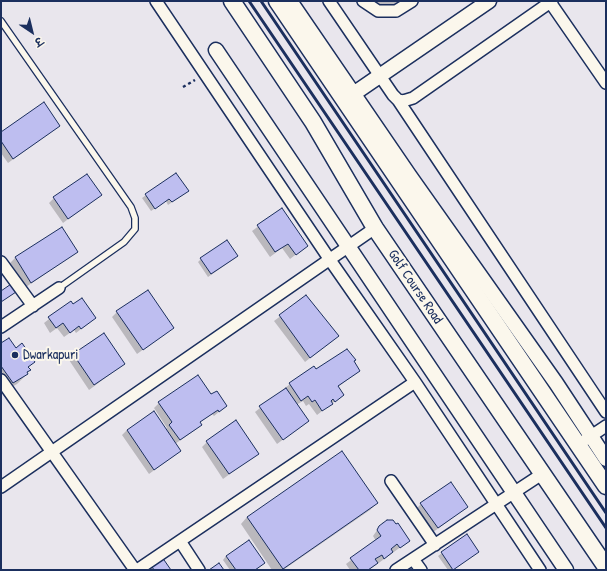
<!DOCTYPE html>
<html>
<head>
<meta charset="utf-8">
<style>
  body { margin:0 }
  #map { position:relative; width:607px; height:571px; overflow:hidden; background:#e9e6ed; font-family:"Patrick Hand","Playpen Sans Deva",sans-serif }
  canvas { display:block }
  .frame { position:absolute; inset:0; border:2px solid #1b2f5e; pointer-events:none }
  .north { position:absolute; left:12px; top:12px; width:40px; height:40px; -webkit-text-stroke:3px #fbf7ec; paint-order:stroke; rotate:145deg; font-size:11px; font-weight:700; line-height:16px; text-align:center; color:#1b2f5e }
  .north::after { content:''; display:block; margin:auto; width:14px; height:18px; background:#1b2f5e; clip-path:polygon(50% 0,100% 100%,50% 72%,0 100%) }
</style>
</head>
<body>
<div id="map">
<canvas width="607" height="571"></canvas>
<div class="frame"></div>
<div class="north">उ</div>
</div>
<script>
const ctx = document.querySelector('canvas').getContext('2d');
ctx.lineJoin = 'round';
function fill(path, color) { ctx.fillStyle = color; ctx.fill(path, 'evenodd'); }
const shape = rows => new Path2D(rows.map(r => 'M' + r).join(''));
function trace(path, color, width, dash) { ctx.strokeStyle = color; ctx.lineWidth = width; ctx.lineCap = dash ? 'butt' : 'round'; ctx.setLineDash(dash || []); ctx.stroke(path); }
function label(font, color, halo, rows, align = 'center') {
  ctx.font = font + ' "Patrick Hand",sans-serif'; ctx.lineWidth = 4; ctx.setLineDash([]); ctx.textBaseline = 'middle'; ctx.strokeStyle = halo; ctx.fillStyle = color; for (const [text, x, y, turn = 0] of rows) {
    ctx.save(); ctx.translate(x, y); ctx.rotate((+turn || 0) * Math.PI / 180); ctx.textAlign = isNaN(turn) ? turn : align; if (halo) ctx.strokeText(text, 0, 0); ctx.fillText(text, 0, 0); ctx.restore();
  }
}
fill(shape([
  [353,1,406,1,397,9,380,7,380,4,372,2,369,5],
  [59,126,8,163,1,153,1,133],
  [176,174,184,194,168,205,166,201,151,211,142,198],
  [100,195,63,223,49,203,54,198],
  [282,209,307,246,290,259,282,248,270,257,252,231],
  [77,252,26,287,10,263,15,258],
  [201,259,234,259,208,277,198,262],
  [306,297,338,336,305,362,274,321],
  [71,302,73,306,95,318,76,333,74,330,64,337,57,328,50,333,44,323],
  [117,312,173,328,137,354,112,317],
  [104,335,124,364,89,390,69,360],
  [1,345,16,349,34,362,28,368,27,374,17,384,3,392,1,390],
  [353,362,359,371,338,387,343,395,317,415,309,404,306,406,303,401,296,405,308,421,277,444,255,412,290,384,316,370],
  [211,396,226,406,214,416,212,414,199,423,201,425,195,430,175,444,180,451,149,474,122,435,127,430,166,429,167,428,154,408,159,403],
  [207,442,257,454,223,479,202,447],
  [377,503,370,510,283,570,272,570,241,524,247,517],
  [421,504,467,507,432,533,416,509],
  [392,521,409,541,369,570,350,570,346,564,376,541,373,536,383,522],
  [467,535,478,552,453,570,448,570,438,556],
  [226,556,264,563,255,570,230,570,223,560],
  [151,566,170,570,149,570]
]), '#0003');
const building = shape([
  [44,102,60,126,13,159,1,141,1,132,44,102],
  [176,173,189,191,172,202,169,199,155,209,145,194,176,173],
  [87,174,102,195,68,219,53,197,87,174],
  [282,208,308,246,296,255,288,244,275,252,257,225,282,208],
  [62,227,78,252,31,283,15,257,62,227],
  [227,240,238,256,211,274,200,258,227,240],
  [14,282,19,290,1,302,1,291,14,282],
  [148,290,174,328,143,350,116,311,148,290],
  [306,295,339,336,310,358,279,315,306,295],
  [82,298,96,318,81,329,79,326,70,333,63,323,56,328,48,317,71,301,73,304,82,298],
  [104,333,125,364,94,385,73,354,104,333],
  [9,338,16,348,22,343,35,362,28,367,31,370,27,372,28,374,13,383,1,366,1,343,9,338],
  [347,349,356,360,354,361,360,371,338,386,344,395,335,402,333,399,331,401,333,404,322,411,315,400,312,402,308,396,301,401,289,383,314,366,316,369,347,349],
  [198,375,211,394,217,391,227,406,219,412,218,410,200,422,202,425,180,440,169,425,172,422,158,402,198,375],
  [286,388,309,421,283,440,259,406,286,388],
  [154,411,181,451,154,470,127,430,154,411],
  [236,420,259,454,229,474,206,441,236,420],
  [342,451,378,503,283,569,247,517,342,451],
  [451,482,468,507,438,528,420,503,451,482],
  [387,520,393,520,396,524,398,523,410,541,400,548,397,544,391,549,393,552,384,559,382,555,375,559,378,563,368,570,359,570,350,558,381,536,377,530,379,526,387,520],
  [467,534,479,552,453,570,441,552,467,534],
  [249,540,265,563,255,570,236,570,226,556,249,540],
  [162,557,171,570,154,570,151,565,162,557],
  [219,563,224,570,209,570,219,563]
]);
fill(building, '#bebef0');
trace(building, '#1b2f5e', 1);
const service = shape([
  [1,21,131,207,135,218,135,229,124,242,59,288]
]);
const minor = shape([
  [156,1,330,260,415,382,540,570],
  [329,1,393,95,398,100,403,101,413,98,552,1],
  [363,1,378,11,396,11,412,1],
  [550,2,606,83],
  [398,100,606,412],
  [1,262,33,306],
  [1,327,59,288],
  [1,380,135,570],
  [585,440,606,426],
  [391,481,435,545],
  [1,487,375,228],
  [180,541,199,570],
  [413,559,421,570],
  [137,570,415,382],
  [396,570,542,474]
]);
const tertiary = shape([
  [290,1,409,175,556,383,606,459],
  [216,50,566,570],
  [346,99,489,1]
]);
const secondary = shape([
  [232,1,313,122,375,228,606,567],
  [277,1,606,486]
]);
trace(service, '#1b2f5e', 8);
trace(minor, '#1b2f5e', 14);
trace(tertiary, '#1b2f5e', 17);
trace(secondary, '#1b2f5e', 19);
trace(shape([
  [183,87,195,80]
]), '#1b2f5e', 2.5, [3, 3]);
trace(service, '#fbf7ec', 5.5);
trace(minor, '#fbf7ec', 11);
trace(tertiary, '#fbf7ec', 14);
trace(secondary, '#fbf7ec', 16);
trace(shape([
  [249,1,606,528],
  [261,1,606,513]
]), '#1b2f5e', 3);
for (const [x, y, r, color] of [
  [15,355,4,"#1b2f5e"]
]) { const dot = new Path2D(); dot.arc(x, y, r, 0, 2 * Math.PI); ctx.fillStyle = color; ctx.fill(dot); trace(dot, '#fbf7ec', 1.5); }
label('14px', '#1b2f5e', '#fbf7ec', [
  ["Golf Course Road",415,287,56]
]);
label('14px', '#1b2f5e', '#fbf7ec', [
  ["Dwarkapuri",23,355]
], 'left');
</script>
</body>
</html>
